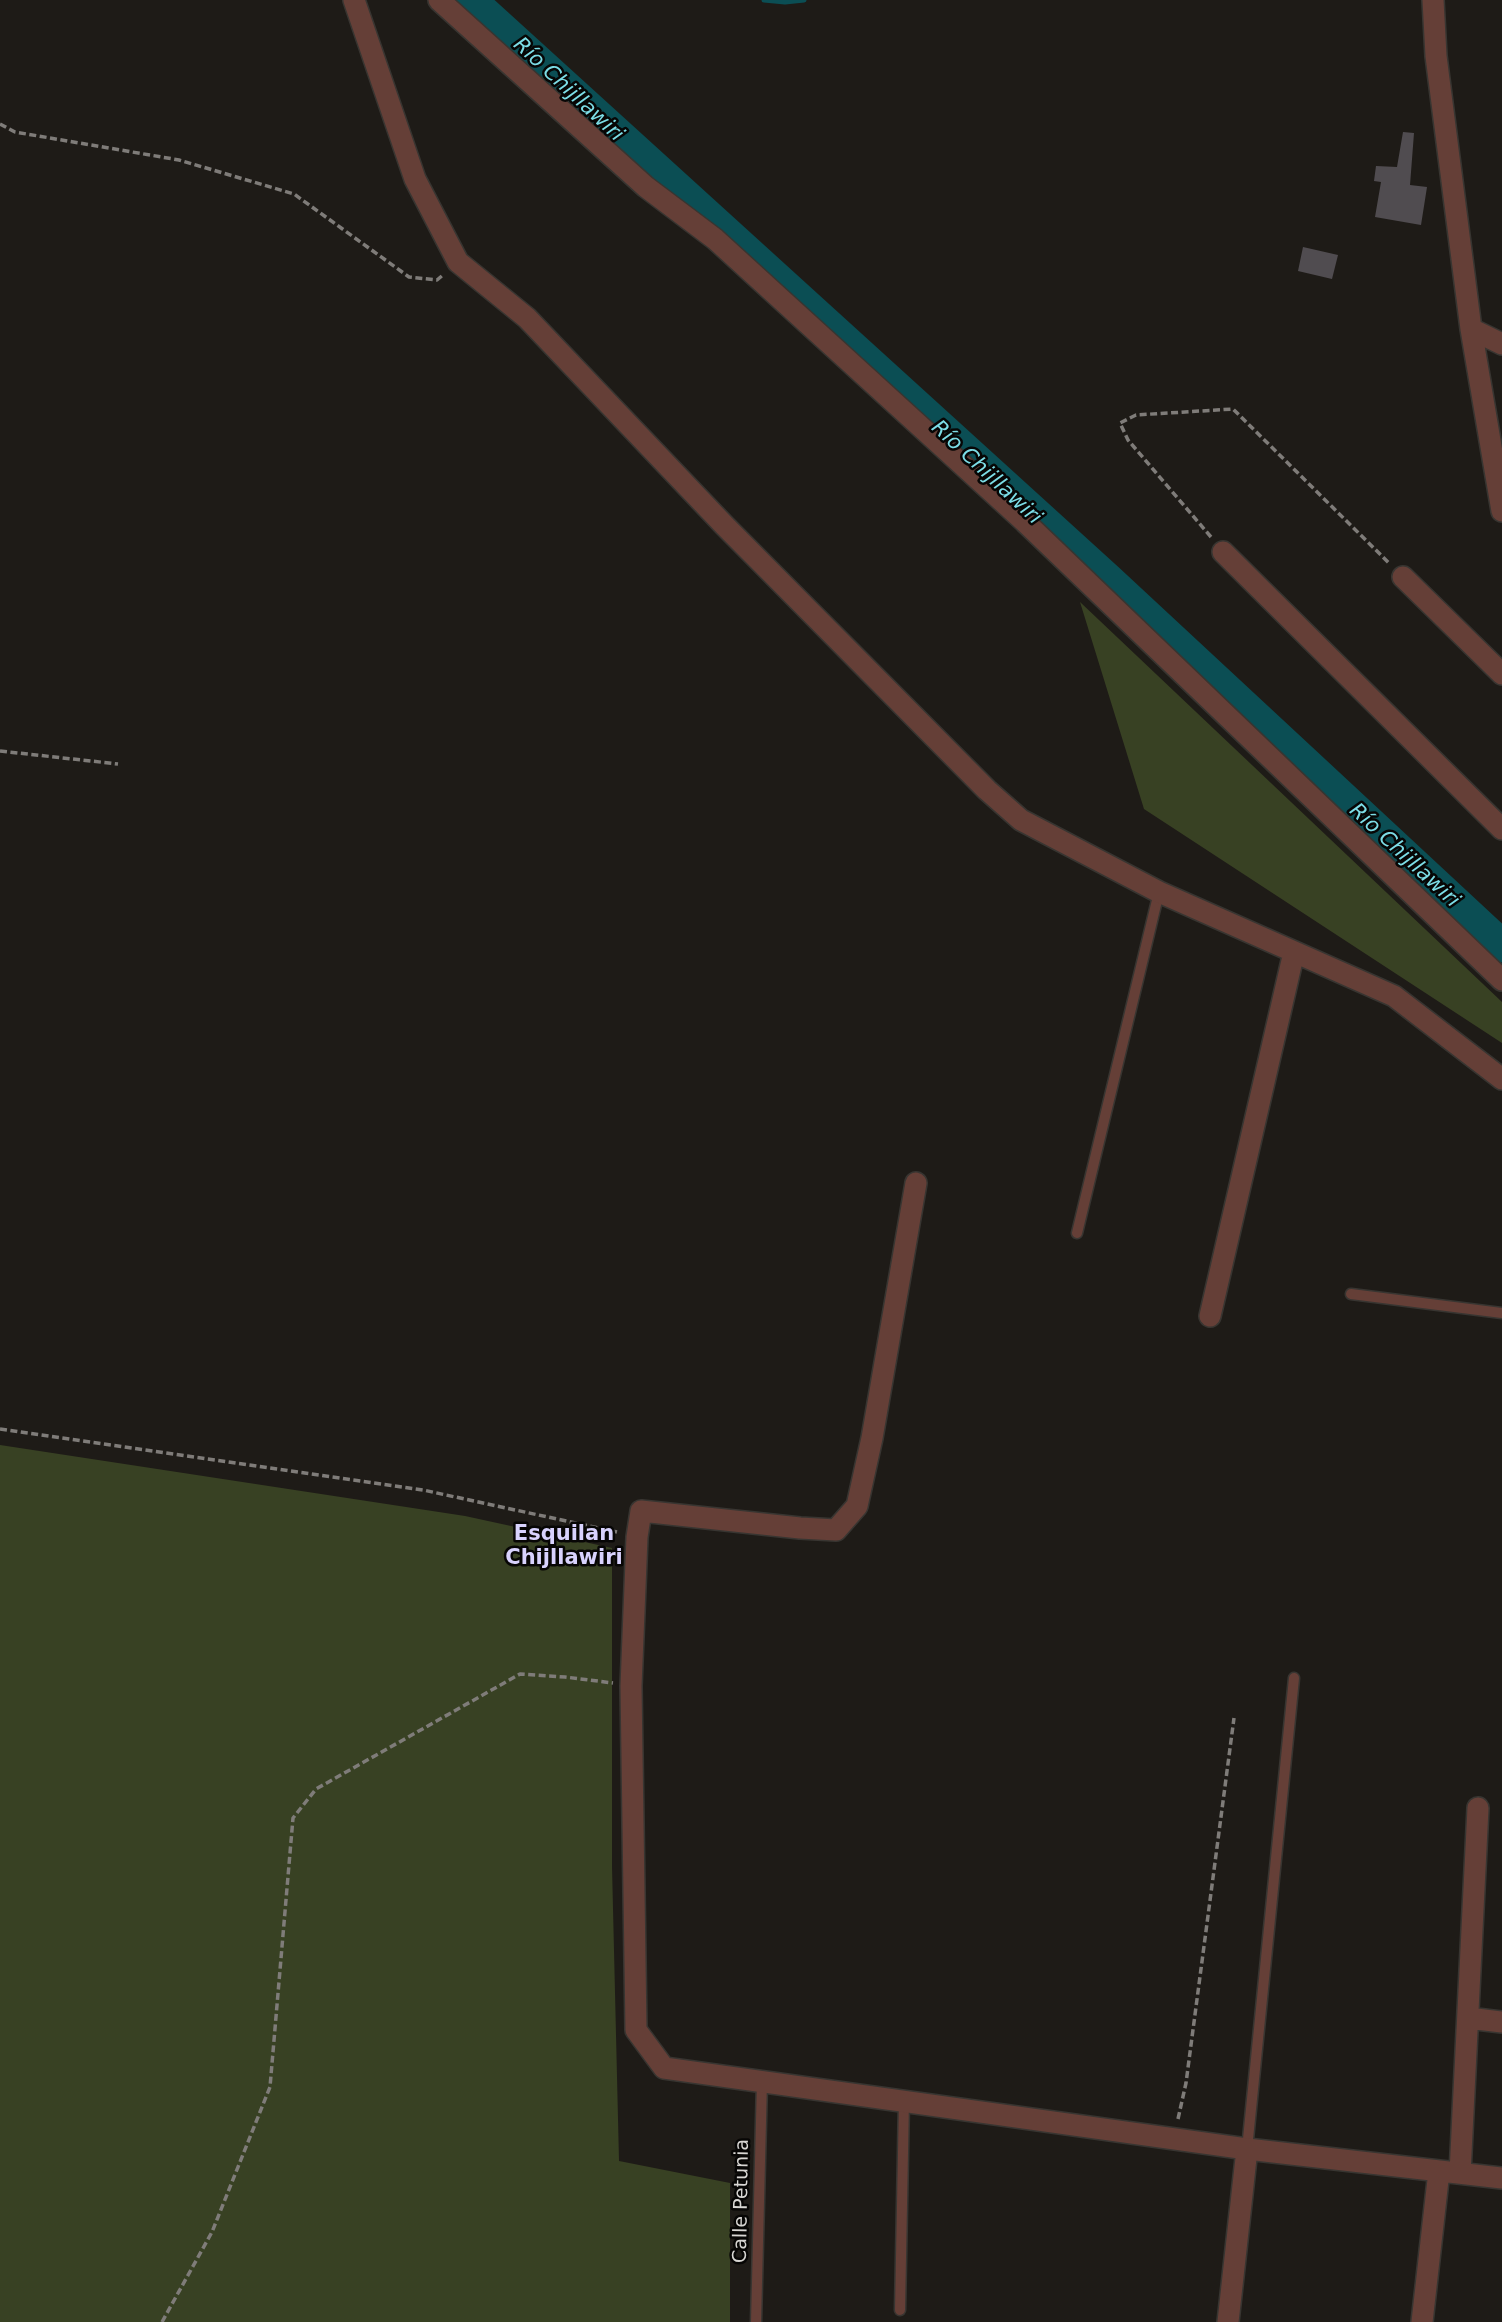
<!DOCTYPE html>
<html>
<head>
<meta charset="utf-8">
<style>
  body { margin:0 }
  canvas { display:block; background:#1e1b17 }
</style>
</head>
<body>
<canvas width="1502" height="2322"></canvas>
<script>
const ctx = document.querySelector('canvas').getContext('2d');
ctx.lineJoin = 'round';
function fill(path, color) { ctx.fillStyle = color; ctx.fill(path, 'evenodd'); }
const shape = rows => new Path2D(rows.map(r => 'M' + r).join(''));
function trace(path, color, width, dash) { ctx.strokeStyle = color; ctx.lineWidth = width; ctx.lineCap = dash ? 'butt' : 'round'; ctx.setLineDash(dash || []); ctx.stroke(path); }
function label(font, color, halo, rows, align = 'center') {
  ctx.font = font + ' "DejaVu Sans",sans-serif'; ctx.lineWidth = 5; ctx.setLineDash([]); ctx.textBaseline = 'middle'; ctx.strokeStyle = halo; ctx.fillStyle = color; for (const [text, x, y, turn = 0] of rows) {
    ctx.save(); ctx.translate(x, y); ctx.rotate((+turn || 0) * Math.PI / 180); ctx.textAlign = isNaN(turn) ? turn : align; if (halo) ctx.strokeText(text, 0, 0); ctx.fillText(text, 0, 0); ctx.restore();
  }
}
fill(shape([
  [1080,602,1502,1002,1502,1043,1144,809],
  [0,1445,465,1516,612,1548,612,1867,619,2161,730,2183,730,2322,0,2322]
]), '#384123');
trace(shape([
  [764,0,785,2,804,0]
]), '#0b4e54', 5);
trace(shape([
  [470,0,1107,579,1502,946]
]), '#0b4e54', 33);
fill(shape([
  [1403,132,1414,133,1410,185,1427,187,1421,225,1375,217,1381,182,1374,181,1376,166,1397,167],
  [1303,247,1338,255,1332,279,1298,271]
]), '#504c50');
const service = shape([
  [1077,1233,1159,892],
  [1351,1294,1502,1313],
  [1247,2149,1294,1678],
  [900,2310,904,2100],
  [756,2322,762,2081]
]);
const minor = shape([
  [354,0,415,179,458,262,527,318,724,525,987,790,1021,820,1159,892,1394,996,1502,1079],
  [439,0,646,187,715,239,1025,522,1502,980],
  [1433,0,1436,56,1471,329,1502,511],
  [1471,329,1502,344],
  [1223,552,1502,829],
  [1403,577,1502,674],
  [916,1183,872,1438,857,1506,836,1530,800,1528,641,1511,637,1537,631,1686,636,2030,664,2068,1247,2149,1502,2178],
  [1210,1316,1294,952],
  [1468,2018,1502,2022],
  [1460,2173,1478,1808],
  [1228,2322,1247,2149],
  [1422,2322,1439,2171]
]);
trace(service, '#383531', 13);
trace(minor, '#383531', 24);
trace(shape([
  [0,124,15,132,179,160,294,194,409,277,437,280,443,275],
  [1211,537,1128,440,1120,423,1136,415,1233,409,1389,563],
  [0,751,118,764],
  [0,1429,423,1490,617,1532],
  [1178,2119,1186,2083,1234,1718],
  [162,2322,212,2232,270,2087,293,1818,316,1789,520,1674,565,1677,613,1683]
]), '#7f7c79', 3.5, [7, 3.5]);
trace(service, '#653f37', 10);
trace(minor, '#653f37', 21);
label('19px', '#d8d6d3', '#070605', [
  ["Calle Petunia",742,2201,-89]
]);
label('italic 21px', '#7cdde6', '#070605', [
  ["Río Chijllawiri",568,90,43],
  ["Río Chijllawiri",986,473,43],
  ["Río Chijllawiri",1404,856,43]
]);
label('bold 21px', '#d8d2fd', '#070605', [
  ["Esquilan",564,1535],
  ["Chijllawiri",564,1559]
]);
</script>
</body>
</html>
